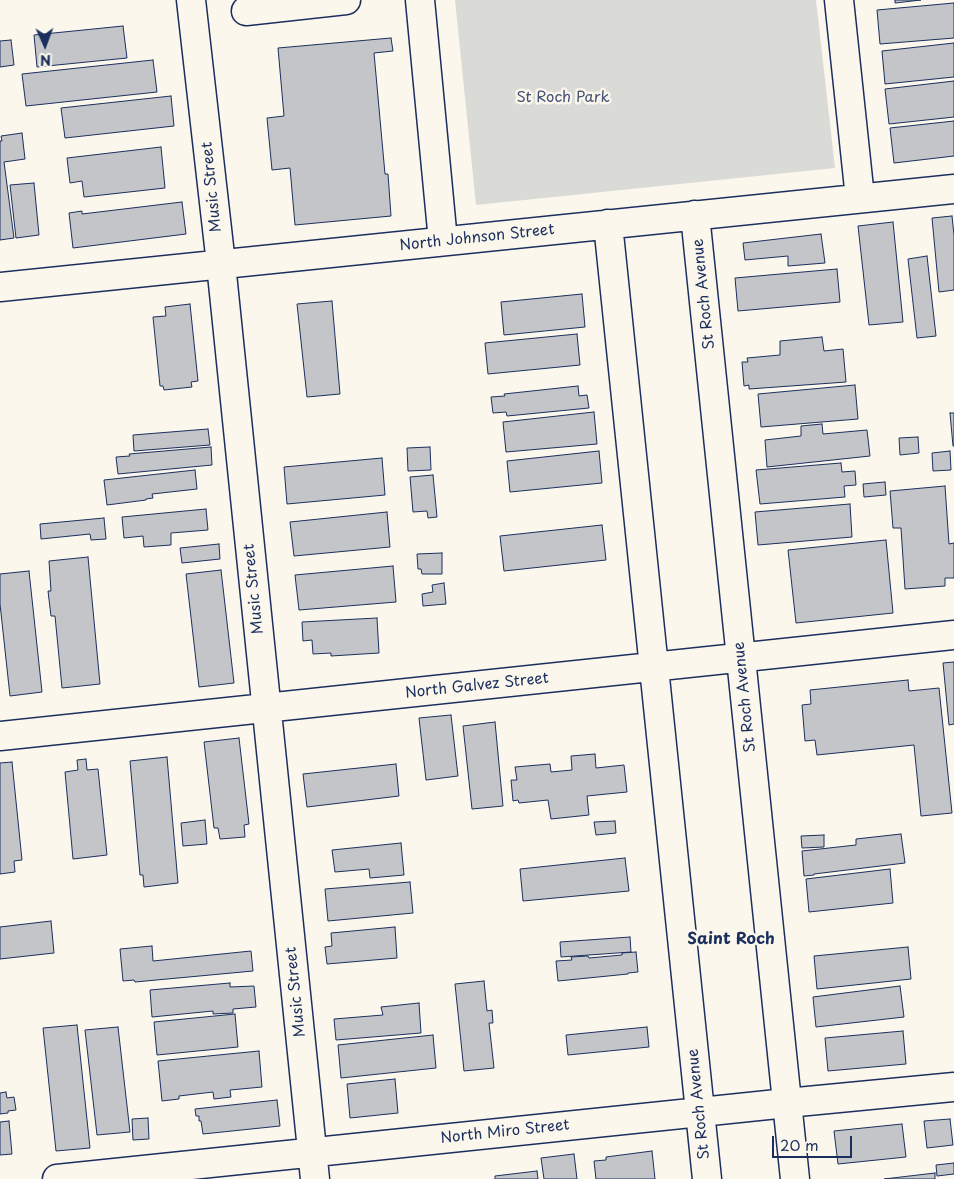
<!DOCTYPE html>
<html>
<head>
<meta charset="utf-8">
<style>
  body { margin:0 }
  #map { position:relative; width:954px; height:1179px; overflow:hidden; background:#fbf7ec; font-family:"Playpen Sans",sans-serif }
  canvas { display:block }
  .north { position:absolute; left:20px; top:20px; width:50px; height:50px; -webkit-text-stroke:4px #fbf7ec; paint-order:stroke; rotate:178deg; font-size:14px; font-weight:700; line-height:20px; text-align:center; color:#1b2f5e }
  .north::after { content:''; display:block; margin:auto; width:18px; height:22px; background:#1b2f5e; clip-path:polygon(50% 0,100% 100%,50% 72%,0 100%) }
  .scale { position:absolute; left:772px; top:1136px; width:80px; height:22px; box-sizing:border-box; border:2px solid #1b2f5e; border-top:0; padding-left:6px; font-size:15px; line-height:18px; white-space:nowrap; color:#1b2f5e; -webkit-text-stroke:4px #fbf7ec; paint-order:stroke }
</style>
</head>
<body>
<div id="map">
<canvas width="954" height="1179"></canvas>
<div class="north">N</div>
<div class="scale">20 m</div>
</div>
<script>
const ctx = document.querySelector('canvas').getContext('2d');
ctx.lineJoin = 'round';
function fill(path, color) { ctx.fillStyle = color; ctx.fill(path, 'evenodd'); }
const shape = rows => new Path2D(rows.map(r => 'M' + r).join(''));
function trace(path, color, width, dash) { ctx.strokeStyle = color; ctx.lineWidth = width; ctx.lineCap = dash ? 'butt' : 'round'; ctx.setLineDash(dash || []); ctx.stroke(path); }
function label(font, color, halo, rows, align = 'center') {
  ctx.font = font + ' "Playpen Sans",sans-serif'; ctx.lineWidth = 5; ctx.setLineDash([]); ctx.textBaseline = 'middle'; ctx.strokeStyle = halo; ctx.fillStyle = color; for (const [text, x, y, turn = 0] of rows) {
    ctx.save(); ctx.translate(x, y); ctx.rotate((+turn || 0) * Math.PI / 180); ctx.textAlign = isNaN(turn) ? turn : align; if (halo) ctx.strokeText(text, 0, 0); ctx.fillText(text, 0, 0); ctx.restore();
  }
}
fill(shape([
  [455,0,816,0,835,168,476,205]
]), '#dadad7');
const building = shape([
  [895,0,921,0,895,3,895,0],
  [954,3,954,38,880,44,877,10,954,3],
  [123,26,127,58,37,67,34,35,123,26],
  [391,38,393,51,374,53,385,174,388,174,391,216,295,225,290,168,272,170,267,118,284,116,278,48,391,38],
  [11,40,14,65,0,67,0,41,11,40],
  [954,43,954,77,885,84,882,51,954,43],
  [153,60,157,92,26,106,22,74,153,60],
  [954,81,954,117,889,124,885,89,954,81],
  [171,96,174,126,65,138,61,108,171,96],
  [954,121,954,156,894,163,890,128,954,121],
  [22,133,25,159,4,162,14,238,0,240,0,141,2,141,1,136,22,133],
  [161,147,165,188,84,197,82,181,70,183,67,158,161,147],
  [34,183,39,235,16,238,10,185,34,183],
  [182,202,186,234,73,248,69,213,82,211,82,214,182,202],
  [952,216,954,235,954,290,939,292,932,218,952,216],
  [893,222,903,322,869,325,858,226,893,222],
  [821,234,825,263,788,266,788,256,745,260,743,243,821,234],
  [927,256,936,336,917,338,908,259,927,256],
  [837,269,840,302,738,311,735,278,837,269],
  [582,294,585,327,504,335,501,302,582,294],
  [332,301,340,394,307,397,297,304,332,301],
  [190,304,198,381,191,382,192,387,164,390,163,386,160,386,153,317,166,316,165,307,190,304],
  [577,334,580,365,488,374,485,343,577,334],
  [822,337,824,351,843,349,846,382,749,389,749,385,744,386,742,362,748,362,747,358,780,355,780,341,822,337],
  [855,385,858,419,761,427,758,394,855,385],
  [578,386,579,396,587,395,589,408,507,416,506,412,493,413,491,397,505,396,504,394,578,386],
  [594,412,597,444,506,452,503,422,594,412],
  [950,413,954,413,954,446,953,446,950,413],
  [822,424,823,434,867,430,870,456,767,467,765,440,801,436,801,426,822,424],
  [208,429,210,445,134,451,133,435,208,429],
  [918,437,919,453,900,455,899,438,918,437],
  [211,447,212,465,118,474,116,457,130,456,129,454,211,447],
  [430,447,431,470,408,471,407,448,430,447],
  [599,451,602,483,510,492,507,461,599,451],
  [950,451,951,470,933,471,932,453,950,451],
  [382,458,385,495,287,504,284,467,382,458],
  [841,463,842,472,855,471,856,485,844,486,845,497,760,504,756,470,841,463],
  [195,470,197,489,152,494,153,498,146,499,146,500,107,505,104,480,195,470],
  [433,475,437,517,428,518,427,511,413,512,410,477,433,475],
  [885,482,886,495,864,497,863,484,885,482],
  [945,486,949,544,954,543,954,578,945,578,945,586,905,589,901,528,893,528,890,491,945,486],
  [850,504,852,537,758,545,755,512,850,504],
  [206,509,208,530,171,533,171,545,144,547,143,536,124,538,122,517,206,509],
  [387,512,390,547,294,556,290,522,387,512],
  [104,518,106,539,91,540,90,534,41,539,40,524,104,518],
  [602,525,606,560,504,571,500,536,602,525],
  [886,540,893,613,796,623,788,550,886,540],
  [219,544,220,559,182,563,180,548,219,544],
  [442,553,442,574,422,574,421,569,418,569,417,554,442,553],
  [88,557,100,684,62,688,55,616,51,616,48,591,51,591,49,561,88,557],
  [393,566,396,602,299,610,295,575,393,566],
  [221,570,234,683,199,687,186,574,221,570],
  [29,571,42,692,10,696,0,604,0,574,29,571],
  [444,583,446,604,423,606,422,594,433,592,432,585,444,583],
  [377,618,379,653,331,656,331,653,313,654,312,640,303,641,302,622,377,618],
  [954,662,954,724,949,725,943,663,954,662],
  [908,680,909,691,939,688,952,813,921,816,914,745,817,755,815,740,805,741,802,705,811,704,810,690,908,680],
  [451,715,458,776,426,780,419,718,451,715],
  [495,722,503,806,472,809,463,726,495,722],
  [239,738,249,824,244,825,245,837,220,839,218,828,214,828,204,742,239,738],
  [595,754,596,768,624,765,627,792,587,796,589,815,551,819,548,800,519,803,518,800,513,801,511,780,517,780,515,767,550,764,551,772,572,770,571,756,595,754],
  [167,757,178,883,144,887,143,875,140,875,130,761,167,757],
  [86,759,87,770,98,769,107,855,73,859,65,772,78,770,77,760,86,759],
  [12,762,22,860,14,861,15,872,0,874,0,763,12,762],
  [396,764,399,796,307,807,303,774,396,764],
  [205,820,207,844,183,846,181,823,205,820],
  [615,821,616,833,596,835,594,822,615,821],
  [901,834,905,863,814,874,814,875,804,876,802,851,856,845,856,839,901,834],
  [824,835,824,847,802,848,801,836,824,835],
  [401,843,404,875,370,878,369,869,335,872,332,850,401,843],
  [625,858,629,891,523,901,520,869,625,858],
  [890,869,893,903,809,912,806,879,890,869],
  [410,882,413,913,328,921,325,889,410,882],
  [51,921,54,953,0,959,0,927,51,921],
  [395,927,397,958,327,964,325,947,332,946,331,933,395,927],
  [630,937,631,952,561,957,560,942,630,937],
  [152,946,153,961,251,951,253,971,135,982,134,980,123,981,120,949,152,946],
  [908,947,911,979,817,989,814,956,908,947],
  [636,952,638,972,628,973,628,974,558,981,556,961,572,960,571,957,588,956,589,958,622,955,622,953,636,952],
  [484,981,487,1011,492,1010,493,1023,489,1023,494,1068,464,1071,455,984,484,981],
  [230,983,230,987,254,986,256,1007,233,1009,233,1013,213,1014,213,1011,152,1017,150,990,230,983],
  [900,986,904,1017,816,1027,813,997,900,986],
  [419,1003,421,1033,336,1040,334,1019,383,1015,381,1007,419,1003],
  [235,1014,238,1047,157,1055,154,1022,235,1014],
  [77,1025,90,1148,56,1151,43,1028,77,1025],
  [118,1027,130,1132,97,1135,85,1030,118,1027],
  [647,1027,649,1047,568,1055,566,1035,647,1027],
  [903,1031,906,1064,828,1071,825,1038,903,1031],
  [433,1035,436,1068,341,1078,338,1045,433,1035],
  [259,1051,262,1087,230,1090,231,1097,214,1099,213,1092,179,1096,179,1099,162,1101,158,1061,259,1051],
  [395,1079,398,1113,350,1118,347,1084,395,1079],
  [6,1092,7,1098,14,1097,16,1110,8,1111,8,1113,0,1114,0,1093,6,1092],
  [277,1100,280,1126,203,1134,201,1121,199,1121,199,1116,196,1116,195,1109,277,1100],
  [148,1118,149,1139,133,1140,132,1119,148,1118],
  [950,1119,953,1145,927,1148,924,1121,950,1119],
  [9,1121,12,1154,0,1155,0,1122,9,1121],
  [902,1124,906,1157,838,1164,834,1131,902,1124],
  [652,1151,655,1179,596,1179,594,1161,606,1160,606,1157,652,1151],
  [574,1154,577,1179,544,1179,541,1158,574,1154],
  [954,1163,954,1174,937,1176,936,1165,954,1163],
  [537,1171,538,1179,495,1179,495,1176,537,1171],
  [935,1173,935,1179,884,1179,935,1173]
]);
fill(building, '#c3c5c9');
trace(building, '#1b2f5e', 1);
const minor = shape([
  [191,0,221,264,315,1179],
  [420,0,443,241],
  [839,0,860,198],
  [246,11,346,0],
  [695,215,795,1179],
  [608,224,707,1179],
  [0,287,954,189],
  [0,736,954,635],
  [57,1179,787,1103,954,1087]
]);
trace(minor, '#1b2f5e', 31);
trace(minor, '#fbf7ec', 28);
label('15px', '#415176', '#fbf7ec', [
  ["St Roch Park",563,98]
]);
label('15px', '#1b2f5e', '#fbf7ec', [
  ["Music Street",212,187,-96],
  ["North Johnson Street",477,238,-6],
  ["St Roch Avenue",704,294,-96],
  ["Music Street",254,589,-96],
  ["North Galvez Street",477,686,-6],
  ["St Roch Avenue",745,697,-96],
  ["Music Street",296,992,-96],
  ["St Roch Avenue",699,1104,-96],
  ["North Miro Street",505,1132,-6]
]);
label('bold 16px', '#1b2f5e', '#fbf7ec', [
  ["Saint Roch",731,940]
]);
</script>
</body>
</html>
